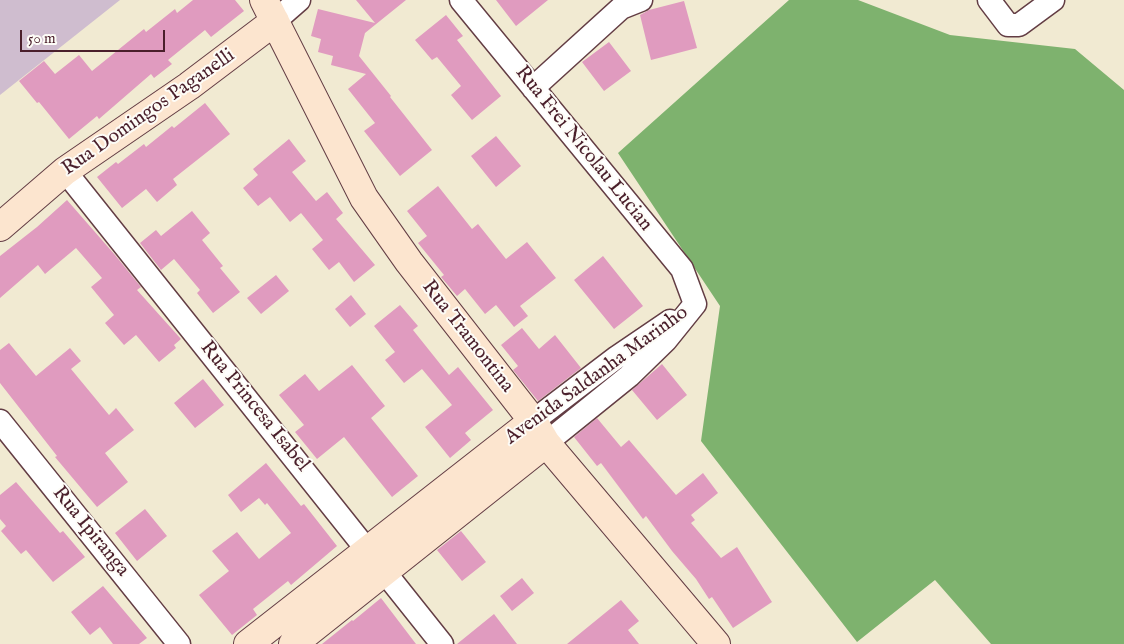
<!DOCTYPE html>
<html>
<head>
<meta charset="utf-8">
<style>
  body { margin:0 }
  #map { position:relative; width:1124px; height:644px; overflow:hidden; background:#f1ead2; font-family:"IM FELL English",serif }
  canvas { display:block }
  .scale { position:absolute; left:20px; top:30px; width:145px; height:22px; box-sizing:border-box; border:2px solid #4a1f2b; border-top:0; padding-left:6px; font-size:15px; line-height:18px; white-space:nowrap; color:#4a1f2b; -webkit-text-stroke:4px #fdfcf7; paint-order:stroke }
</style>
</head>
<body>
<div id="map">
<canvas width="1124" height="644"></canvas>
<div class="scale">50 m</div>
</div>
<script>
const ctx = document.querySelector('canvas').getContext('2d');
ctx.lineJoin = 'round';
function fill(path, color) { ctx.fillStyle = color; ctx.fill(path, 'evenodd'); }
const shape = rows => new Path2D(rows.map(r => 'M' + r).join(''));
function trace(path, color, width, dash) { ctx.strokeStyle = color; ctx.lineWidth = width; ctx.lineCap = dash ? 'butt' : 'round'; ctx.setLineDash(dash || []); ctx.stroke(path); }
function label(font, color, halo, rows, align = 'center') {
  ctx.font = font + ' "IM FELL English",serif'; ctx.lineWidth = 4; ctx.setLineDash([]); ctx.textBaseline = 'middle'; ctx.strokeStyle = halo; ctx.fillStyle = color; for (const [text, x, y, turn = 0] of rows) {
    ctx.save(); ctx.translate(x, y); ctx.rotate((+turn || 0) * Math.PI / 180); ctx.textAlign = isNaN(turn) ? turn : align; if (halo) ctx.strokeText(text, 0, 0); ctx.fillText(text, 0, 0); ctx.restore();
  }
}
fill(shape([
  [0,0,120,0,0,95]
]), '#cfbdcf');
fill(shape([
  [789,0,858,0,950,35,1075,49,1124,90,1124,644,991,644,935,580,857,642,701,441,720,306,618,153]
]), '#7eb26e');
fill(shape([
  [193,0,235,0,244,11,211,37,205,30,168,60,172,64,154,78,151,74,99,119,97,116,69,139,39,102,37,103,19,81,44,61,55,74,79,55,92,71,144,29,146,32,175,9,177,13],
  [356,0,406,0,365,33,359,56,391,96,390,97,432,150,400,176,364,131,375,123,348,89,366,74,331,65,333,56,318,52,321,39,311,36,318,9,375,23],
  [496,0,548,0,516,26],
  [684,1,697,48,651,60,640,15,649,10],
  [446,15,463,36,457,40,501,96,472,120,451,95,461,86,437,57,432,60,415,40],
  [609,42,631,71,604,91,582,62],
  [205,103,230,134,173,179,177,185,157,202,146,189,122,208,97,177,116,162,118,164,144,144,146,147,172,126,174,128],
  [496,136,521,166,496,187,471,156],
  [289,139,306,161,292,172,316,201,327,192,343,213,336,219,375,265,354,282,339,262,329,270,312,249,323,240,301,213,290,222,270,197,258,206,243,188,258,175,253,169],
  [438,186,472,229,478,224,506,259,527,242,556,278,520,306,528,316,514,327,496,305,485,314,465,289,457,296,441,277,444,275,418,243,427,236,407,211],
  [67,200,115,255,141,287,137,290,181,339,174,345,176,348,159,362,136,335,124,345,105,323,114,315,91,287,102,278,76,248,45,274,38,265,0,298,0,256,37,227],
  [192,211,210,233,202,240,223,266,220,268,240,292,213,313,197,293,200,290,174,259,161,270,140,243,156,230,161,236],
  [603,256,643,306,614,329,574,280],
  [276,275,289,291,261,314,247,298],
  [351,295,366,314,350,327,335,309],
  [400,305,418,326,413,330,449,375,458,367,493,410,465,433,471,440,450,458,425,427,452,405,422,369,404,383,385,360,395,352,374,326],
  [522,328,539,349,555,335,581,368,538,401,513,370,518,366,501,345],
  [9,343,36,376,70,348,81,361,71,369,109,415,116,408,134,430,105,453,128,482,97,507,55,457,57,456,0,383,0,350],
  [662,364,687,395,657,420,632,390],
  [352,365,385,406,371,418,418,476,392,497,344,437,317,459,295,432,304,425,279,395,305,374,319,391],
  [203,379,224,405,195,428,174,403],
  [597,418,621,447,629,440,676,495,703,473,718,493,691,515,695,520,691,523,721,558,737,547,772,602,733,628,712,597,709,599,696,579,672,551,646,516,643,519,601,463,597,466,574,437],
  [266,463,301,506,304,504,337,546,291,585,288,581,253,609,257,615,232,635,199,595,229,571,212,551,237,532,259,559,291,533,267,503,265,505,259,498,241,512,228,495],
  [16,482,60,533,63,531,85,557,53,582,26,550,21,554,1,531,6,526,0,519,0,495],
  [145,509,167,536,137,561,115,533],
  [461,531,486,562,462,581,437,550],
  [522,578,534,593,512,611,500,596],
  [103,586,147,638,139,644,113,644,100,627,90,635,71,612],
  [381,598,416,644,322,644,352,620,353,621],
  [621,600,639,621,628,630,639,644,567,644],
  [494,614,517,644,457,644]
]), '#e09bbf');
const street = shape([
  [461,0,682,269,695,304],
  [989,0,1008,25,1019,25,1053,0],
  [275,21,299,0],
  [533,88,621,8,641,0],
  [65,171,442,644],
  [0,421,179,644],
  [533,421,617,357,670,321],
  [546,443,629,376,666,340,695,304]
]);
const secondary = shape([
  [264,0,364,198,409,262,533,421,546,443,716,644],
  [0,227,65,171,189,86,275,21],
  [248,644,533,421],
  [293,644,546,443]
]);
trace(street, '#633d44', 25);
trace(secondary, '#633d44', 30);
trace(street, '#fff', 22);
trace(secondary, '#fce5cf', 28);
label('20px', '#4a1f2b', '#fdfcf7', [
  ["Rua Domingos Paganelli",149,113,-35],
  ["Rua Frei Nicolau Lucian",583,149,51],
  ["Rua Tramontina",467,337,52],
  ["Avenida Saldanha Marinho",597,376,-36],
  ["Rua Princesa Isabel",254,407,51],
  ["Rua Ipiranga",90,532,51]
]);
</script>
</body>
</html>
